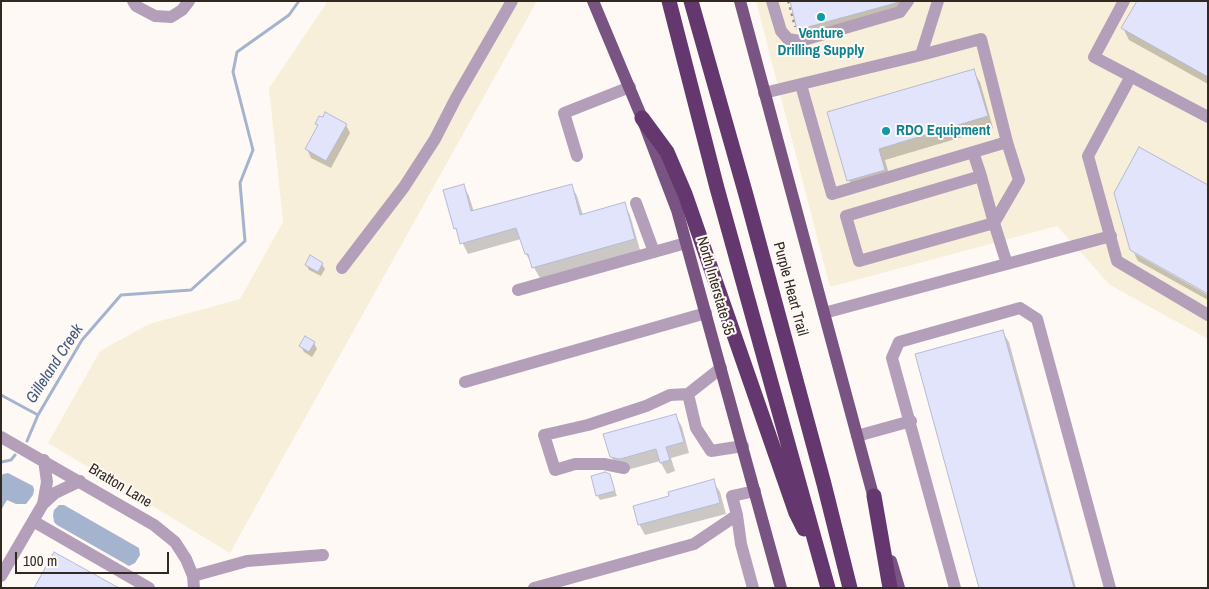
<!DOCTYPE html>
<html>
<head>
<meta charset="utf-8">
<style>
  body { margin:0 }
  #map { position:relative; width:1209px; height:589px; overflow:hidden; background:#fef9f5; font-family:"Archivo Narrow",sans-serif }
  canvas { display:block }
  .frame { position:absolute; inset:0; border:2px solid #322921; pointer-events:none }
  .scale { position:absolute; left:15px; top:552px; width:154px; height:22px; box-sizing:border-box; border:2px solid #322921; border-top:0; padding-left:6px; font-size:15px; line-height:18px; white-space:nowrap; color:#322921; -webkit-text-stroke:4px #fef9f5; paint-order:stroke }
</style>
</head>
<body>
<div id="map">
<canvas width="1209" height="589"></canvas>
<div class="frame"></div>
<div class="scale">100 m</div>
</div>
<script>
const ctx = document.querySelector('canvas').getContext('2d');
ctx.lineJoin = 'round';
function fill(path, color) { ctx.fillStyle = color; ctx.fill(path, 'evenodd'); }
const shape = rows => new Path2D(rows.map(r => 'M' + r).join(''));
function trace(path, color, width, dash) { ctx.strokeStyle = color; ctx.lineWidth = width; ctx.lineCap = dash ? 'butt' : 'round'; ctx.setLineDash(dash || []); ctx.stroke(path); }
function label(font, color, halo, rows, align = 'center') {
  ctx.font = font + ' "Archivo Narrow",sans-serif'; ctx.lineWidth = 4; ctx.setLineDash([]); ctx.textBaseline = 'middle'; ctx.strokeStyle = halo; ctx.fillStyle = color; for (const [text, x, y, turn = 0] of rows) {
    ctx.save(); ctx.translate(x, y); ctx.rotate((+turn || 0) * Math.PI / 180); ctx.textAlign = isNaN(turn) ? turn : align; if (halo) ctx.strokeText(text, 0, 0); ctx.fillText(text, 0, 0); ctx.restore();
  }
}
fill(shape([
  [328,1,537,1,230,553,48,443,100,351,149,324,240,299,283,222,269,88],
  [756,1,1208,1,1208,339,1110,285,1057,226,830,287]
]), '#f8efda');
fill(shape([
  [8,473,33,486,34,490,33,495,26,504,16,504,7,500,1,510,1,477,3,474],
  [59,505,64,505,139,548,140,555,135,563,129,566,57,525,54,522,53,515,54,510]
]), '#a5b4ce');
fill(shape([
  [791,1,900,1,902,10,803,37,799,29],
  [1208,1,1208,84,1129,40,1123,28],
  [973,71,980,82,993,128,885,160,891,181,855,191,849,180,829,112],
  [316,124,346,125,350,133,331,168,311,158,307,149,319,127],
  [463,185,469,196,474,212,571,185,577,196,583,215,624,204,630,215,640,250,540,278,526,254,521,239,468,254,455,228],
  [1134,253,1208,295,1208,300,1138,261],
  [322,264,325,269,321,276,309,270,306,265],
  [1002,331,1009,342,1076,588,980,588],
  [314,343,317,349,312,357,304,352,301,346],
  [676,416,682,427,689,453,671,458,675,471,667,474,660,461,627,470,617,468,611,456],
  [609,475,617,496,600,500,597,495],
  [713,481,720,492,726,514,645,535,639,524,671,497]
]), '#0003');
trace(shape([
  [1,395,38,415,82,340,121,295,191,290,245,241,240,183,253,150,233,72,237,52,289,15,299,1],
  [27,441,38,415],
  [1,462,11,460,15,455]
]), '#a5b4ce', 3);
const building = shape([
  [790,1,896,1,896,3,797,30,790,1],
  [1137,1,1208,1,1208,77,1121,28,1137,1],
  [974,69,988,116,879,149,885,170,847,181,827,112,974,69],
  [325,112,347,124,326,161,305,149,318,125,315,124,319,116,323,117,325,112],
  [1139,147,1208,185,1208,294,1130,250,1114,193,1139,147],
  [464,184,471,211,572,184,580,215,625,202,635,239,532,268,528,254,525,254,516,228,460,244,456,228,454,229,443,190,464,184],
  [310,255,323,263,318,272,305,265,310,255],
  [1003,330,1074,588,979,588,915,354,1003,330],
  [305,336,315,342,309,352,299,346,305,336],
  [676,414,684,442,666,447,670,460,660,463,656,449,620,459,610,457,603,434,676,414],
  [605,472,610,474,615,491,596,496,591,476,605,472],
  [714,479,720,503,638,525,633,506,669,496,668,492,714,479],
  [54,552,119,588,34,588,54,552]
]);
fill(building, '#e1e4fb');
trace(building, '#b6bad5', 1);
trace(shape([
  [788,1,795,27]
]), '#918983', 2, [2.5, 4]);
trace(shape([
  [133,1,136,6,155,16,171,17,182,10,189,1],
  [772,1,781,31,788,39,800,41,900,12,908,1],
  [1124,1,1094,57,1208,117],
  [921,55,981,39,1007,142],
  [1131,76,1088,156,1117,261,1208,315],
  [801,85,832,194,1007,142,1019,180,994,223,1007,264],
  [764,93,921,55,938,1],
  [973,152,981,176],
  [577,156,564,113,630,87],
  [981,176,994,223,859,261,846,216,981,176],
  [636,203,654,252],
  [342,268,404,187,435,139,456,98,512,1],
  [518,290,686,243],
  [824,313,1111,236],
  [465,382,706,313],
  [688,394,721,368],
  [857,436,911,421],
  [1,437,154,525,175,542,186,559,193,576,194,588],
  [44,460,47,482,43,504,55,493,80,481],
  [624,468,604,464,575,464,555,470,544,435,588,425,646,406,670,395,688,394,696,428,711,451,743,446],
  [43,504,33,521,149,588],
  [737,515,741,544,753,588],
  [1,576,33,521],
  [193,576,247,561,323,555],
  [534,588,694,544,737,515,732,496,755,491],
  [955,588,892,358,899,342,1020,308,1037,319,1110,588]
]), '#b49fba', 12);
trace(shape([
  [593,1,642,118,677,210,781,588],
  [740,1,876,506],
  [891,561,899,588]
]), '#795382', 12);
trace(shape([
  [669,1,717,188,828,588],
  [691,1,746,195,824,484,850,588],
  [642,118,667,152,685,194,796,513,804,529],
  [874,496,890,588]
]), '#64386e', 15);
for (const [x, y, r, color] of [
  [821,17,5,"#0f9aa8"],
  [886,131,5,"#0f9aa8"]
]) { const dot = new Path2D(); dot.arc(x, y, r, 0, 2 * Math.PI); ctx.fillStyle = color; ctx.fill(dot); trace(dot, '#fef9f5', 2); }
label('bold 15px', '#0d838f', '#fef9f5', [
  ["Venture",821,34],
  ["Drilling Supply",821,51],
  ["RDO Equipment",896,131,"left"]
]);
label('15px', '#322921', '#fef9f5', [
  ["North Interstate 35",715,286,74],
  ["Purple Heart Trail",790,289,75],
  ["Bratton Lane",120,486,31]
]);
label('italic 16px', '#40577e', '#fef9f5', [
  ["Gilleland Creek",55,364,-57]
]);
</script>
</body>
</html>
